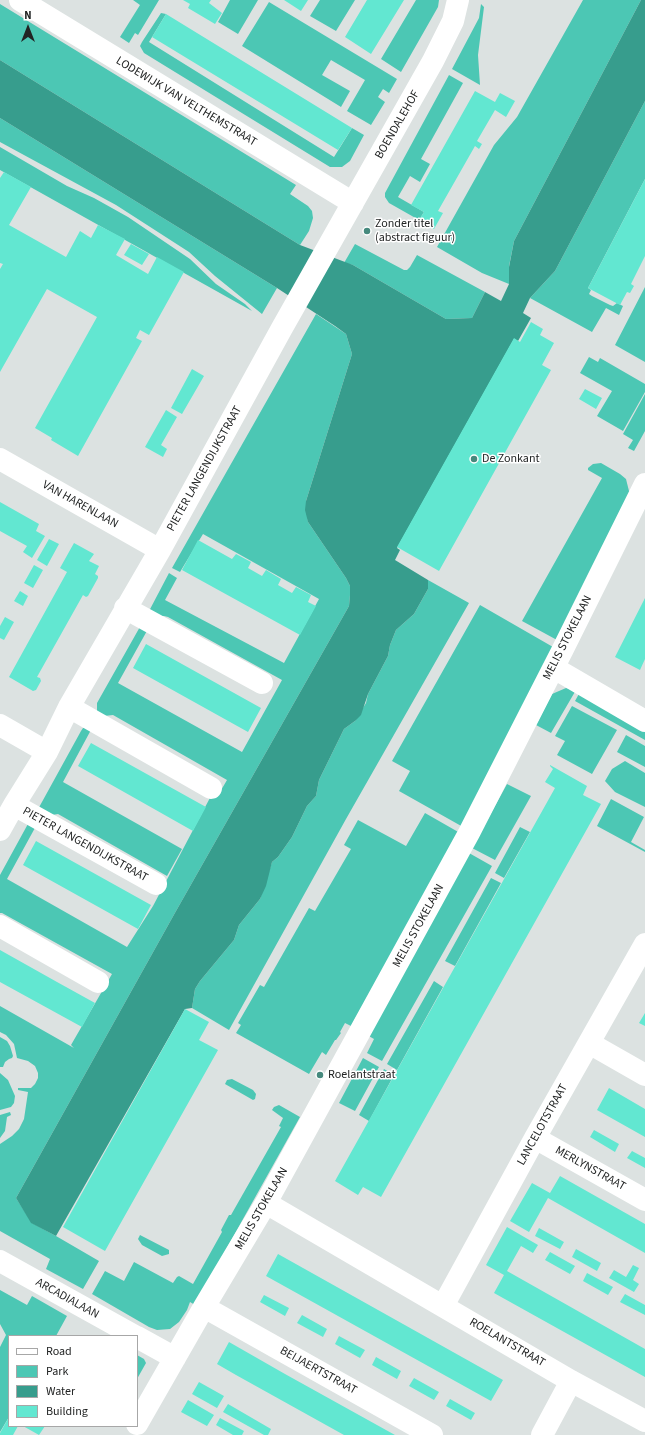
<!DOCTYPE html>
<html>
<head>
<meta charset="utf-8">
<style>
  body { margin:0 }
  #map { position:relative; width:645px; height:1435px; overflow:hidden; background:#dce2e1; font-family:"Source Sans 3",sans-serif }
  canvas { display:block }
  .legend { position:absolute; left:8px; top:1335px; width:130px; height:92px; box-sizing:border-box; background:#fff; border:1px solid #a7a7a7; margin:0; padding:5px 7px; list-style:none; font-size:12px; color:#222424 }
  .legend li { display:flex; align-items:center; gap:8px; height:20px }
  .legend b { width:20px; border:1px solid #a7a7a7 }
  .north { position:absolute; left:8px; top:8px; width:40px; height:40px; -webkit-text-stroke:3px #fff; paint-order:stroke; rotate:0deg; font-size:11px; font-weight:700; line-height:16px; text-align:center; color:#222424 }
  .north::after { content:''; display:block; margin:auto; width:14px; height:18px; background:#222424; clip-path:polygon(50% 0,100% 100%,50% 72%,0 100%) }
</style>
</head>
<body>
<div id="map">
<canvas width="645" height="1435"></canvas>
<ul class="legend">
<li><b style="height:5px;background:#fff"></b>Road</li>
<li><b style="height:11px;background:#4cc7b4"></b>Park</li>
<li><b style="height:11px;background:#379d8d"></b>Water</li>
<li><b style="height:11px;background:#62e7d1"></b>Building</li>
</ul>
<div class="north">N</div>
</div>
<script>
const ctx = document.querySelector('canvas').getContext('2d');
ctx.lineJoin = 'round';
function fill(path, color) { ctx.fillStyle = color; ctx.fill(path, 'evenodd'); }
const shape = rows => new Path2D(rows.map(r => 'M' + r).join(''));
function trace(path, color, width, dash) { ctx.strokeStyle = color; ctx.lineWidth = width; ctx.lineCap = dash ? 'butt' : 'round'; ctx.setLineDash(dash || []); ctx.stroke(path); }
function label(font, color, halo, rows, align = 'center') {
  ctx.font = font + ' "Source Sans 3",sans-serif'; ctx.lineWidth = 3; ctx.setLineDash([]); ctx.textBaseline = 'middle'; ctx.strokeStyle = halo; ctx.fillStyle = color; for (const [text, x, y, turn = 0] of rows) {
    ctx.save(); ctx.translate(x, y); ctx.rotate((+turn || 0) * Math.PI / 180); ctx.textAlign = isNaN(turn) ? turn : align; if (halo) ctx.strokeText(text, 0, 0); ctx.fillText(text, 0, 0); ctx.restore();
  }
}
fill(shape([
  [133,0,159,0,138,35,135,33,129,43,120,37,140,5],
  [230,0,258,0,238,34,218,22],
  [320,0,355,0,336,31,310,16],
  [416,0,439,0,438,7,401,72,381,59],
  [583,0,641,0,514,241,509,266,509,284,482,273,437,247,494,145,517,117],
  [269,2,397,79,389,93,383,89,378,97,385,102,371,125,347,111,365,80,331,60,322,75,350,91,341,107,242,46],
  [0,4,296,185,290,194,308,206,312,211,313,218,309,231,300,245,0,60],
  [481,4,484,7,478,55,480,85,452,69,479,18],
  [161,13,166,14,149,42,334,157,352,128,364,135,350,161,342,167,330,167,144,53,140,46,142,42],
  [449,75,463,83,421,159,430,164,420,182,410,176,398,197,424,212,419,220,389,203,385,197,385,193],
  [645,101,645,179,588,288,591,290,589,294,592,296,610,305,613,306,617,303,623,306,619,315,606,308,592,332,530,298,555,271],
  [0,118,277,288,262,314,215,276,189,252,116,205,0,142],
  [0,147,67,186,94,198,128,217,190,259,216,284,245,304,252,311,0,170],
  [355,244,404,270,407,270,410,267,417,255,485,292,472,318,446,319,353,265,344,263],
  [645,287,645,362,615,345],
  [316,314,346,334,352,354,306,501,308,522,346,578,350,586,350,595,349,606,176,911,16,1198,32,1223,56,1236,99,1261,83,1289,46,1269,50,1259,0,1231,0,1144,12,1136,19,1129,24,1119,28,1092,18,1090,18,1088,31,1088,35,1084,38,1078,38,1073,35,1066,28,1061,17,1058,14,1044,6,1035,0,1032,0,1006,74,1048,71,1045,112,974,2,913,0,913,0,875,29,822,36,826,7,879,127,947,153,906,212,794,217,797,227,780,113,715,104,716,97,711,97,703,141,625,148,629,118,683,242,752,282,680,168,617,164,616,154,616,148,613,169,573,177,578,165,600,284,663,319,599,203,534,180,572,172,568],
  [589,357,598,362,600,358,645,384,645,392,623,431,597,416,612,391,580,373],
  [645,394,645,431,634,451,628,448,633,440,623,434],
  [601,463,620,474,626,479,629,491,631,492,557,640,522,621,602,478,588,470,588,468,593,464],
  [428,580,469,603,346,819,229,1030,192,1008,195,989,200,981,234,940,239,925,260,899,272,862,278,857,292,837,307,806,316,796,319,780,344,729,355,721,366,703,368,694,388,656,390,645,396,630,414,614,428,589],
  [480,605,553,647,463,827,399,791,410,771,392,761],
  [566,688,576,690,551,733,536,725,552,694],
  [580,692,645,728,645,740,575,701],
  [572,706,617,730,592,774,557,755,565,741,555,736],
  [83,728,92,728,63,782,182,849,167,876,58,814,46,816,37,811,81,731],
  [626,735,645,746,645,767,617,752],
  [625,761,645,773,645,807,615,792,605,781,612,769],
  [507,784,531,796,495,860,472,848],
  [611,799,644,817,631,842,645,850,645,852,597,826],
  [425,813,460,833,351,1026,345,1023,340,1032,341,1033,336,1040,335,1040,326,1055,322,1052,309,1074,236,1033,241,1025,238,1023,260,985,264,987,309,908,315,911,351,849,344,845,358,820,406,846],
  [520,827,530,832,504,878,495,873],
  [469,853,492,866,382,1061,367,1053,374,1039,367,1035],
  [491,878,501,883,455,966,445,961],
  [434,981,443,987,397,1070,387,1064],
  [0,1037,7,1041,10,1046,13,1056,12,1058,9,1059,5,1062,3,1067,0,1067],
  [363,1058,379,1067,355,1111,339,1103],
  [384,1069,394,1075,369,1121,359,1115],
  [0,1073,8,1080,15,1096,14,1103,11,1107,0,1110],
  [232,1079,253,1090,256,1094,255,1099,253,1100,225,1084,227,1080],
  [279,1105,300,1117,195,1305,190,1302,187,1310,179,1322,170,1329,157,1330,149,1327,92,1294,105,1271,124,1281,134,1262,173,1283,177,1277,179,1276,193,1284,222,1232,221,1230,229,1215,231,1215,281,1127,279,1126,283,1118,272,1110,274,1107],
  [10,1112,11,1115,7,1117,5,1131,0,1138,0,1115],
  [140,1235,169,1250,169,1254,162,1256,142,1245,138,1239],
  [0,1290,27,1305,32,1296,67,1316,56,1336,9,1336,9,1417,0,1432,0,1347,6,1335,0,1324],
  [137,1355,144,1359,146,1363,137,1379]
]), '#4cc7b4');
fill(shape([
  [641,0,645,0,645,101,555,271,530,298,523,313,531,318,518,341,514,339,397,548,400,550,395,560,428,580,428,589,414,614,396,630,390,645,388,656,368,694,361,715,355,721,344,729,319,780,316,796,307,806,292,837,278,857,272,862,266,886,260,899,239,925,234,940,200,981,195,989,192,1008,185,1009,56,1236,31,1223,16,1198,176,911,349,606,350,595,350,586,346,578,308,522,305,510,306,501,352,354,346,334,335,326,277,288,0,118,0,60,300,245,353,265,446,319,472,318,485,292,501,301,509,284,509,267,514,241]
]), '#379d8d');
fill(shape([
  [183,0,211,0,209,3,222,13,215,24,188,8,190,4],
  [284,0,308,0,301,11],
  [367,0,404,0,371,54,345,37],
  [166,14,352,128,338,150,152,37],
  [475,91,495,102,500,93,515,101,506,117,495,110,477,141,482,144,479,149,475,146,438,211,443,213,434,229,419,220,424,212,411,205],
  [4,172,31,187,9,225,66,257,80,231,91,238,98,225,125,239,116,255,148,274,157,257,184,272,149,335,140,330,136,338,142,341,78,456,51,440,52,438,35,428,97,317,47,289,0,372,0,269,3,264,0,263,0,178],
  [645,179,645,256,631,284,634,286,630,293,627,292,620,305,588,288],
  [131,244,149,254,142,265,124,255],
  [531,322,543,329,540,335,554,343,542,365,551,370,439,571,397,547,514,338,520,342],
  [192,369,204,376,182,414,171,408],
  [585,389,602,398,596,409,579,399],
  [166,410,177,417,161,445,167,449,163,457,145,447],
  [0,502,39,524,36,531,45,536,32,558,23,552,27,546,0,531],
  [49,539,59,544,47,566,37,560],
  [198,540,232,559,236,554,251,562,248,568,262,576,266,570,281,579,278,585,292,593,296,587,311,595,308,602,316,606,300,635,182,570],
  [74,543,94,554,89,561,99,566,95,574,98,576,98,578,88,596,86,597,83,595,37,677,40,678,41,681,36,690,33,691,9,677,67,572,60,568],
  [34,565,43,570,33,588,24,583],
  [20,591,28,596,23,606,14,601],
  [645,598,645,659,640,670,615,657],
  [5,617,14,622,4,640,0,638,0,626],
  [146,644,261,708,248,732,133,668],
  [91,743,206,807,193,831,78,766],
  [550,765,587,786,583,795,601,804,381,1197,363,1187,358,1195,335,1181,555,788,545,782,553,769,550,766],
  [36,841,151,905,138,929,23,865],
  [0,950,57,982,50,995,57,982,95,1003,82,1027,0,982],
  [185,1009,209,1022,199,1040,218,1050,105,1251,63,1227],
  [645,1013,645,1026,639,1023],
  [609,1088,645,1109,645,1137,597,1110],
  [594,1130,619,1144,615,1152,590,1137],
  [632,1151,645,1158,645,1168,627,1158],
  [560,1176,645,1224,645,1253,548,1198,529,1232,510,1221,532,1183,550,1193],
  [507,1227,538,1245,533,1253,521,1246,507,1271,645,1349,645,1377,494,1293,504,1275,486,1265],
  [539,1228,564,1242,560,1249,535,1236],
  [576,1249,601,1263,597,1271,572,1257],
  [550,1252,575,1266,570,1274,545,1260],
  [278,1254,503,1380,491,1401,266,1276],
  [633,1265,639,1268,633,1280,639,1284,634,1292,609,1278,614,1270,626,1277],
  [587,1273,613,1287,608,1295,583,1281],
  [625,1294,645,1305,645,1315,620,1302],
  [264,1295,289,1308,285,1316,260,1302],
  [302,1315,327,1329,323,1337,297,1323],
  [339,1336,365,1350,360,1358,335,1344],
  [229,1342,285,1374,395,1435,344,1435,236,1375,217,1364],
  [376,1357,401,1371,397,1379,372,1365],
  [414,1378,439,1392,434,1400,409,1386],
  [199,1382,224,1396,217,1408,192,1394],
  [450,1399,475,1413,471,1420,446,1406],
  [188,1400,214,1415,207,1426,181,1412],
  [228,1404,271,1429,268,1435,264,1435,223,1412],
  [9,1417,9,1426,18,1426,13,1435,0,1435,0,1433],
  [220,1418,244,1431,242,1435,233,1435,216,1425],
  [23,1426,45,1426,39,1435]
]), '#62e7d1');
trace(shape([
  [20,0,353,203],
  [0,459,160,550],
  [125,608,262,683],
  [554,668,645,721],
  [69,707,211,788],
  [0,725,47,752],
  [14,805,156,884],
  [0,830,14,805,47,752,69,707,160,550,282,328,433,61,453,21,458,0],
  [0,926,98,982],
  [589,1043,645,1075],
  [535,1138,645,1200],
  [266,1203,571,1381,645,1421],
  [0,1261,135,1336],
  [443,1306,535,1138,645,944],
  [204,1307,432,1435],
  [137,1337,175,1358],
  [137,1424,204,1307,266,1203,469,833,563,649,645,484],
  [542,1435,571,1381]
]), '#fff', 22);
for (const [x, y, r, color] of [
  [367,231,4,"#45897d"],
  [474,459,4,"#45897d"],
  [320,1075,4,"#45897d"]
]) { const dot = new Path2D(); dot.arc(x, y, r, 0, 2 * Math.PI); ctx.fillStyle = color; ctx.fill(dot); trace(dot, '#fff', 1.5); }
label('12px', '#222424', '#fff', [
  ["LODEWIJK VAN VELTHEMSTRAAT",186,102,31],
  ["BOENDALEHOF",398,125,-60],
  ["PIETER LANGENDIJKSTRAAT",205,469,-61],
  ["VAN HARENLAAN",80,505,29],
  ["MELIS STOKELAAN",568,638,-63],
  ["PIETER LANGENDIJKSTRAAT",85,845,29],
  ["MELIS STOKELAAN",419,926,-61],
  ["LANCELOTSTRAAT",543,1125,-61],
  ["MERLYNSTRAAT",590,1169,29],
  ["MELIS STOKELAAN",262,1209,-60],
  ["ARCADIALAAN",67,1299,29],
  ["ROELANTSTRAAT",507,1343,30],
  ["BEIJAERTSTRAAT",318,1371,29]
]);
label('12px', '#222424', '#fff', [
  ["Zonder titel",375,224],
  ["(abstract figuur)",375,238],
  ["De Zonkant",482,459],
  ["Roelantstraat",328,1075]
], 'left');
</script>
</body>
</html>
